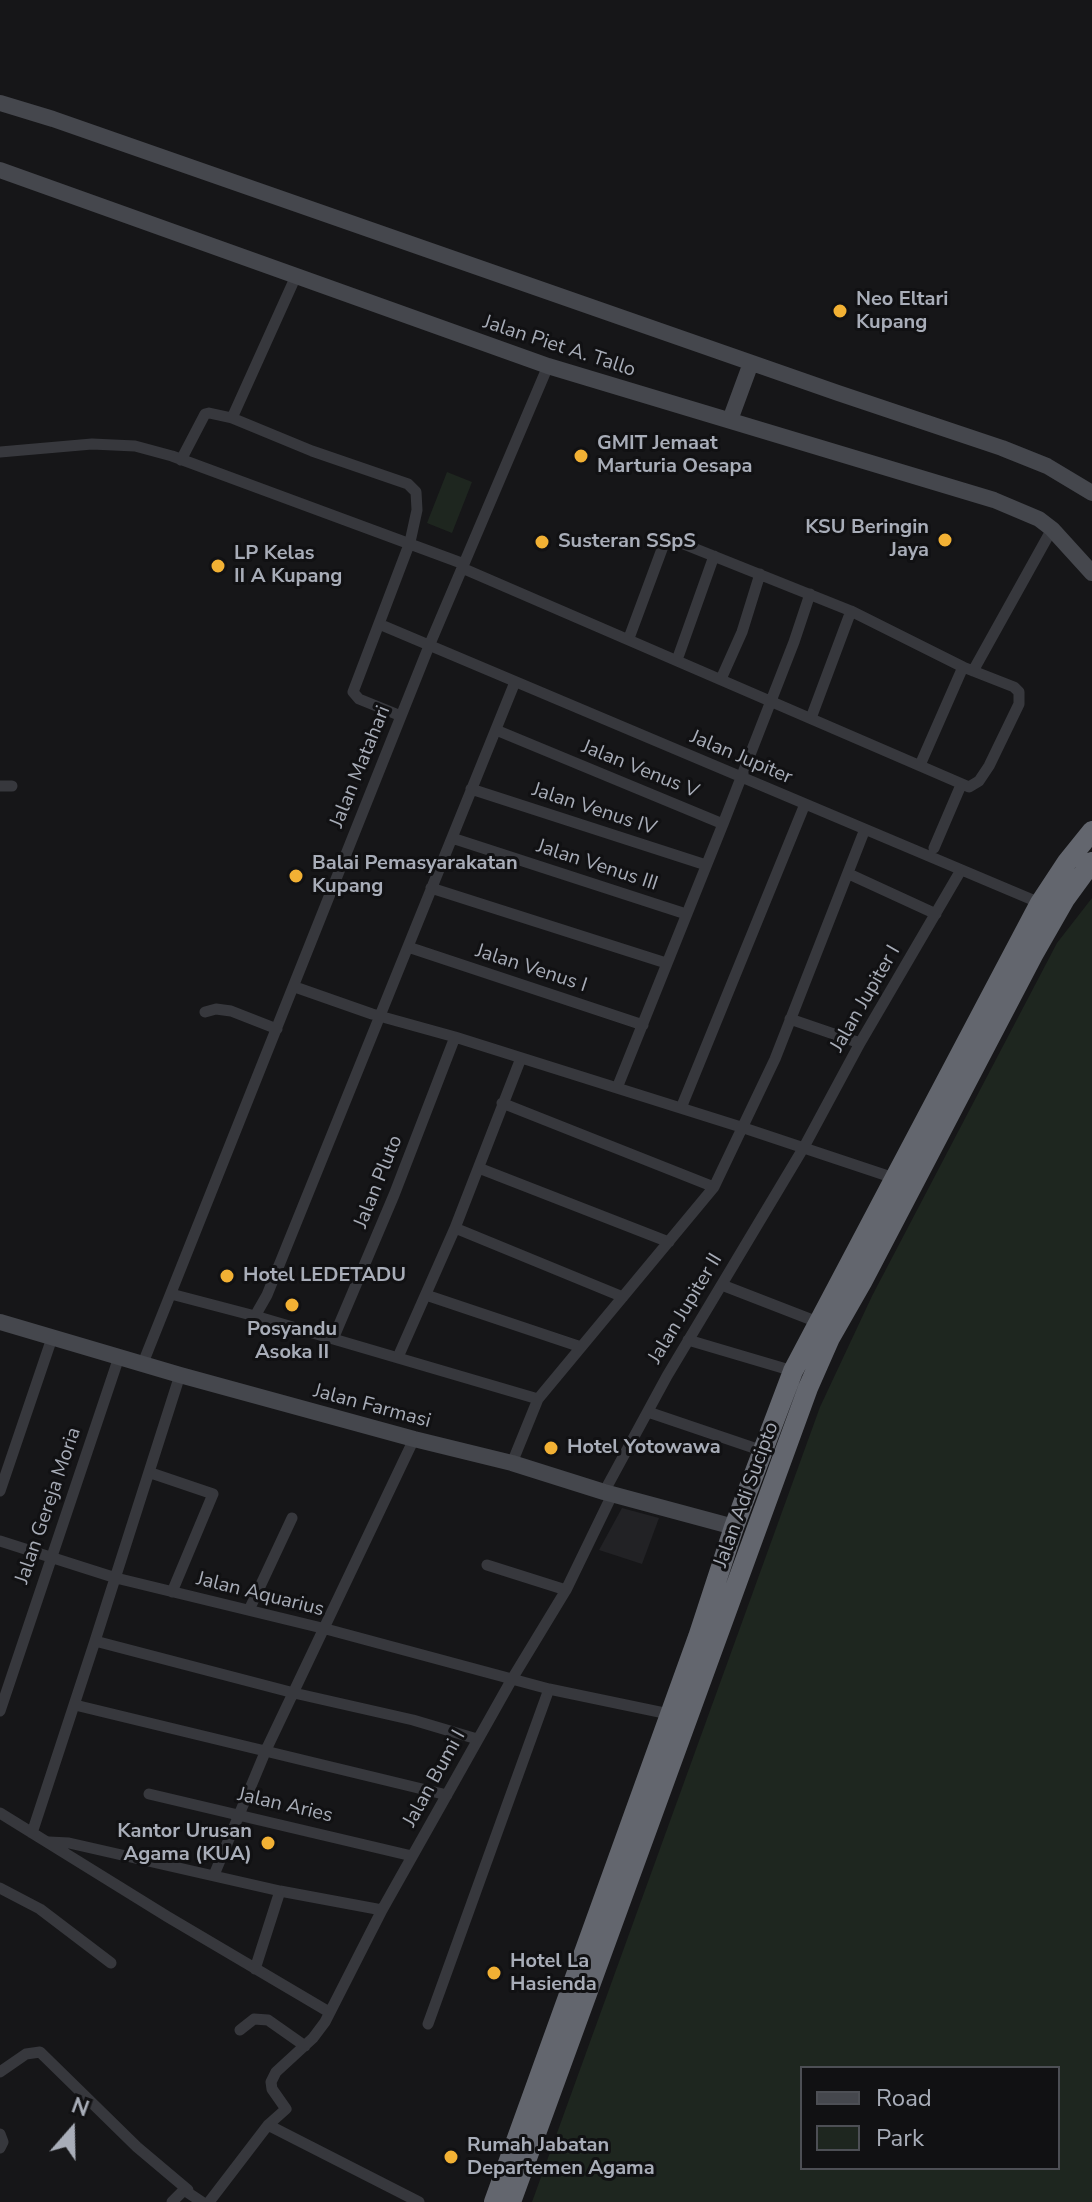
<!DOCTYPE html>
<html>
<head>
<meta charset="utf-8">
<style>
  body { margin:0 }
  #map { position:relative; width:1092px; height:2202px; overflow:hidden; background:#161618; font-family:"Nunito Sans",sans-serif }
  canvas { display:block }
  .legend { position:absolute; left:800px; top:2066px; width:260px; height:104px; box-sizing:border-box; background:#111113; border:2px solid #4d4f55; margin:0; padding:10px 14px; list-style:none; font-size:24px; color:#a8adb8 }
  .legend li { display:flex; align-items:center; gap:16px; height:40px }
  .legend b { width:40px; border:2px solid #4d4f55 }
  .north { position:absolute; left:32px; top:2090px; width:80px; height:80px; -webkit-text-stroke:6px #111113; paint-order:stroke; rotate:20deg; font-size:22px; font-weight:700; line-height:32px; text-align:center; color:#a8adb8 }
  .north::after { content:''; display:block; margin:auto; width:28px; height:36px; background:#a8adb8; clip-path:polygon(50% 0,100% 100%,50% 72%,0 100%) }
</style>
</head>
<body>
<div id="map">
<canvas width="1092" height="2202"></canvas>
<ul class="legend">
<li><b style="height:10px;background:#45474d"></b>Road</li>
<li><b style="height:22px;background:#1e261f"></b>Park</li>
</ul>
<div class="north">N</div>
</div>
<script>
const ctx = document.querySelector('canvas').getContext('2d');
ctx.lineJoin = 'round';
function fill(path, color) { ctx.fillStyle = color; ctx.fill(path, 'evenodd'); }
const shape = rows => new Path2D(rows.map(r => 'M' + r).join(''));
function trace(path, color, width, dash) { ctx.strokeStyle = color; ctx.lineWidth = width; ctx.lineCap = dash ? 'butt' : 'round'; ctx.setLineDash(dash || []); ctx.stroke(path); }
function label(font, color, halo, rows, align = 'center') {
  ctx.font = font + ' "Nunito Sans",sans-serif'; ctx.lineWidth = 6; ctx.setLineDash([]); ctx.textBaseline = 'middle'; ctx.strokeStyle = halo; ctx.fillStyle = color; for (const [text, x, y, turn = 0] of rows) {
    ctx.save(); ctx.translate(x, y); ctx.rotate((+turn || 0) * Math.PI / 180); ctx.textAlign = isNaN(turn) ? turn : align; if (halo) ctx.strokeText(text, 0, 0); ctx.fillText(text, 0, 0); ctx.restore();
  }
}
fill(shape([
  [622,1508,659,1518,642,1564,599,1550]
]), '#222225');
fill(shape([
  [447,472,472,482,452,533,427,523],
  [1092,898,1092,2202,532,2202,820,1407,872,1296,1057,943],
  [802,2068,1058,2068,1058,2168,802,2168]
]), '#1e261f');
trace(shape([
  [232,418,296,276],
  [0,452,92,444,135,446,172,456,464,564],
  [181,460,205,414,209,413,232,418,312,451,408,484,416,492,417,510,410,542,353,692,359,699,401,716],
  [462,568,969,787,979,781,989,766,1019,704,1019,692,1014,687,963,667,920,765],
  [379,624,1040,903],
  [629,638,665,541,671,539,851,611,963,667],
  [677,660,714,556],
  [973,671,1052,529],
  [721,679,742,632,760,574],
  [811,718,851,611],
  [496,730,723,824,794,642,810,594],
  [0,786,12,786],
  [471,789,706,865],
  [452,838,686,914],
  [934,848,961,785],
  [849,874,936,914],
  [431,888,666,963],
  [408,947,643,1025],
  [295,987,372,1014,455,1037,744,1128,894,1178],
  [205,1012,216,1009,231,1011,277,1029],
  [790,1019,860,1043],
  [617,1088,723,824],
  [502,1103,714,1187],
  [681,1108,805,804],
  [479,1168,669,1242],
  [455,1228,623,1297],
  [722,1285,820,1323],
  [171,1294,255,1316,267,1295,515,682],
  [426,1295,581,1347],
  [255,1316,538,1399,714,1187,775,1059,865,829],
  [333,1339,394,1195,455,1037],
  [688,1340,793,1371],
  [398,1357,455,1228,521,1058],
  [143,1363,429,646,548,366],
  [648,1412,763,1451],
  [512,1463,538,1399],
  [151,1473,213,1494,172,1592],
  [0,1491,52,1338],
  [604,1492,667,1376,804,1147,860,1043,961,870],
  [0,1541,116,1578,326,1629,549,1689,669,1714],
  [487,1565,566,1590],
  [249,1610,292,1518],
  [95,1641,180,1375],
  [75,1705,447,1795],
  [0,1711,119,1357],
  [149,1794,412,1856],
  [0,1813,168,1917,329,2012],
  [32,1833,95,1641,294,1693,413,1720,477,1739],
  [49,1842,69,1843,280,1891,382,1910],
  [214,1875,266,1750,414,1439],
  [0,1888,40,1909,111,1963],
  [255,1969,280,1891],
  [428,2024,549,1689],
  [240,2030,254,2019,268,2020,305,2046],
  [0,2072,26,2054,40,2052,137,2147,188,2190],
  [268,2125,419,2202],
  [0,2134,3,2142,0,2148],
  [172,2202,184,2190,202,2202],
  [209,2202,268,2125,286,2109,272,2089,271,2082,276,2072,313,2038,325,2022,382,1910,512,1679,566,1590,613,1493]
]), '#37383d', 11);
trace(shape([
  [0,103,53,119,838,393,1002,448,1047,466,1092,493],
  [0,170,548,366,994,500,1039,519,1052,529,1092,573],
  [730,420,751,363],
  [0,1322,180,1375,414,1439,512,1463,604,1492,734,1527]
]), '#45474d', 16);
trace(shape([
  [494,2202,698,1637,734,1527,793,1371,1040,903,1067,862,1092,831],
  [511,2202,808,1388,830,1338,862,1282,1033,955,1065,899,1092,862]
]), '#63666e', 20);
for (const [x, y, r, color] of [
  [840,311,8,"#f2b134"],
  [581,456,8,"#f2b134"],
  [945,540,8,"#f2b134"],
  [542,542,8,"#f2b134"],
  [218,566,8,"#f2b134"],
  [296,876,8,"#f2b134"],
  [227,1276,8,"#f2b134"],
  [292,1305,8,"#f2b134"],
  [551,1448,8,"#f2b134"],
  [268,1843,8,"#f2b134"],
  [494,1973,8,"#f2b134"],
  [451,2157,8,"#f2b134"]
]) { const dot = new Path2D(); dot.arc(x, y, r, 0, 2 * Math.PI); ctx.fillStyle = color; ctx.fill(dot); trace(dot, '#111113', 3); }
label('bold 20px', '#a8adb8', '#111113', [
  ["Neo Eltari",856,300],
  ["Kupang",856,323],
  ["GMIT Jemaat",597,444],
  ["Marturia Oesapa",597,467],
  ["KSU Beringin",929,528,"right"],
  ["Jaya",929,551,"right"],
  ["Susteran SSpS",558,542],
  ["LP Kelas",234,554],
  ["II A Kupang",234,577],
  ["Balai Pemasyarakatan",312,864],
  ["Kupang",312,887],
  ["Hotel LEDETADU",243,1276],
  ["Posyandu",292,1330,"center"],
  ["Asoka II",292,1353,"center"],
  ["Hotel Yotowawa",567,1448],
  ["Kantor Urusan",252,1832,"right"],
  ["Agama (KUA)",252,1855,"right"],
  ["Hotel La",510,1962],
  ["Hasienda",510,1985],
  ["Rumah Jabatan",467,2146],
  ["Departemen Agama",467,2169]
], 'left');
label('20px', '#a8adb8', '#111113', [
  ["Jalan Piet A. Tallo",559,347,18],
  ["Jalan Jupiter",741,758,23],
  ["Jalan Matahari",361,767,-68],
  ["Jalan Venus V",640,770,22],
  ["Jalan Venus IV",594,810,18],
  ["Jalan Venus III",597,866,18],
  ["Jalan Venus I",531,969,18],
  ["Jalan Jupiter I",866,999,-60],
  ["Jalan Pluto",379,1182,-68],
  ["Jalan Jupiter II",686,1309,-59],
  ["Jalan Farmasi",372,1407,15],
  ["Jalan Adi Sucipto",747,1495,-70],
  ["Jalan Gereja Moria",49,1506,-71],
  ["Jalan Aquarius",260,1595,14],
  ["Jalan Bumi I",435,1779,-61],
  ["Jalan Aries",285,1806,13]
]);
</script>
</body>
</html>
